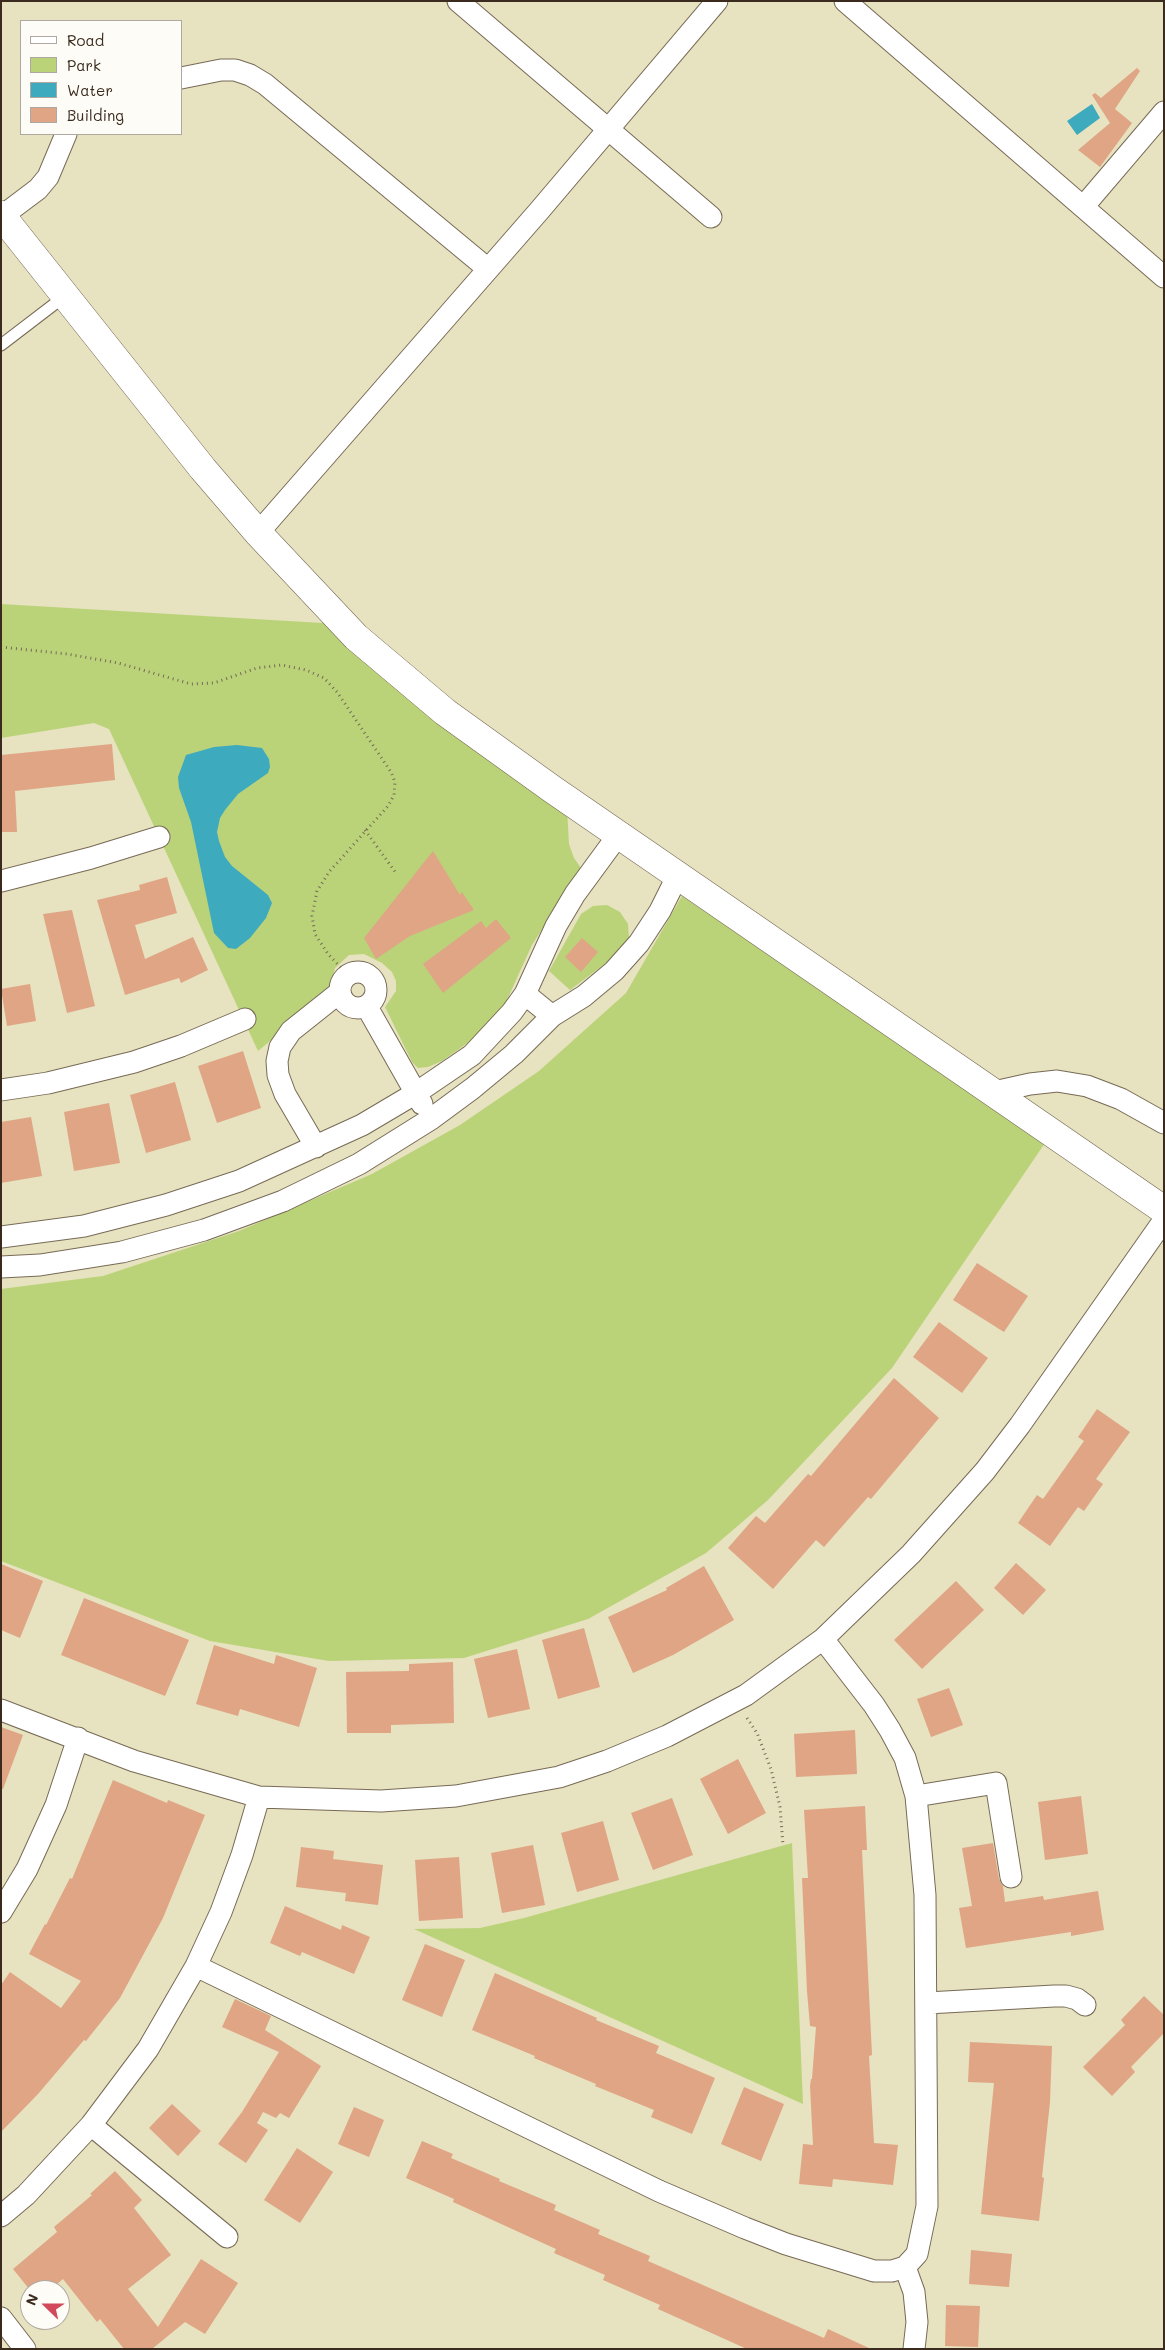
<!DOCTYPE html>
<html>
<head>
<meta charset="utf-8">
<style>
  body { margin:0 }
  #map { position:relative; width:1165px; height:2350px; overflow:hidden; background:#e7e2bf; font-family:Mali,sans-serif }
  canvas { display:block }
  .frame { position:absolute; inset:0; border:2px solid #3b2a1e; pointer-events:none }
  .legend { position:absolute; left:20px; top:20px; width:162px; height:115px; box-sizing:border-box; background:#fdfcf7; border:1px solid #afa8a0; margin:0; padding:6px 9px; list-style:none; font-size:15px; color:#3b2a1e }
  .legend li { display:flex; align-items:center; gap:10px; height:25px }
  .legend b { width:25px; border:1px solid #afa8a0 }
  .north { position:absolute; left:20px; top:2280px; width:50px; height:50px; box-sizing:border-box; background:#fdfcf7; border:1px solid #afa8a0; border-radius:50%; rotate:292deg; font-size:14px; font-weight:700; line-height:20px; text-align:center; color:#3b2a1e }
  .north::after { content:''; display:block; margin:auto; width:18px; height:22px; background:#d1495b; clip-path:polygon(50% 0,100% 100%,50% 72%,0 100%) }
</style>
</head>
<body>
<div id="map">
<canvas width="1165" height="2350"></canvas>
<div class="frame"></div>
<ul class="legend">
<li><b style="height:6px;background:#fff"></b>Road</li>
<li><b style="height:14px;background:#bad379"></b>Park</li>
<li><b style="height:14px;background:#3eaabe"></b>Water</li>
<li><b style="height:14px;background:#dfa585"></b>Building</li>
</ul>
<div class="north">N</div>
</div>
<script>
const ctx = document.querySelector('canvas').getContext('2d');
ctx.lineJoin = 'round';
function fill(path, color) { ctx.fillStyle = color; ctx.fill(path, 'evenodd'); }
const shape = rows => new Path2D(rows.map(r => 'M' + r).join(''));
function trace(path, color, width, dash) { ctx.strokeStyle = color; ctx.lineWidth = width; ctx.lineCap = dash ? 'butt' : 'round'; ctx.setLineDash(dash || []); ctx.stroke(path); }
fill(shape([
  [1,604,339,624,567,809,569,844,574,858,583,871,570,886,532,945,501,1013,479,1035,442,1061,428,1067,418,1068,412,1062,385,1007,396,991,396,981,392,972,382,963,364,954,349,955,335,968,329,992,258,1051,109,729,94,723,1,738],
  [682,896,1045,1143,892,1368,768,1500,706,1553,588,1619,464,1658,329,1661,210,1641,1,1561,1,1289,103,1276,239,1231,372,1174,460,1125,539,1071,626,993],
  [607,905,620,912,628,924,629,938,622,951,570,990,549,971,581,914,593,906],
  [792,1843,803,2104,414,1929,480,1928,524,1918]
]), '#bad379');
fill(shape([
  [1092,104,1100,118,1077,135,1067,121],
  [237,745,262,748,269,759,270,767,268,773,238,794,225,810,220,818,217,832,219,841,225,857,232,866,268,895,272,903,266,918,250,938,236,949,228,948,214,933,191,822,179,788,178,777,186,755,214,747]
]), '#3eaabe');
fill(shape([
  [1137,68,1140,71,1115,109,1132,123,1100,167,1078,150,1110,123,1092,95,1095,93,1101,98],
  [112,744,115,780,15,791,17,832,1,832,1,755],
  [433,851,460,895,462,892,474,910,410,936,376,959,364,938],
  [167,877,177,913,135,925,145,959,193,937,208,970,181,983,179,978,125,995,97,900,140,890,139,885],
  [72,910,95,1006,67,1013,43,914],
  [496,919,511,938,443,993,423,964,481,921,486,928],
  [582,938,598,952,581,972,565,957],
  [30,984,36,1021,7,1026,1,989],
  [243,1051,261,1108,217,1123,198,1066],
  [175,1082,191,1140,146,1153,130,1095],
  [109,1103,120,1163,74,1171,64,1112],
  [31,1117,42,1176,1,1183,1,1122],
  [977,1263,1028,1296,1004,1332,953,1300],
  [939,1322,988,1358,962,1393,913,1357],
  [894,1378,939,1418,871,1499,868,1497,824,1547,816,1540,773,1589,728,1548,756,1516,765,1523,808,1474,811,1476],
  [1097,1409,1130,1432,1096,1479,1103,1484,1084,1511,1078,1507,1050,1546,1018,1523,1037,1495,1043,1499,1084,1441,1078,1437],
  [1016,1563,1046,1590,1023,1615,994,1588],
  [1,1564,43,1581,20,1638,1,1630],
  [704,1566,734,1620,673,1655,633,1673,608,1617,667,1590,666,1588],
  [956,1581,984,1610,922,1669,894,1640],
  [84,1598,189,1640,165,1696,61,1655],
  [584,1628,600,1687,558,1699,542,1640],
  [214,1645,274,1664,276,1655,317,1668,299,1727,240,1709,238,1716,196,1704],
  [517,1649,530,1709,488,1718,474,1659],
  [453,1662,454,1723,391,1725,391,1733,347,1733,346,1672,409,1671,409,1664],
  [949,1688,963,1725,931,1737,917,1699],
  [1,1727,23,1735,3,1789,1,1789],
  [855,1730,857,1774,796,1777,794,1734],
  [738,1759,766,1813,728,1834,700,1779],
  [113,1780,167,1803,168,1800,205,1815,163,1918,120,1998,86,2041,84,2040,38,2094,1,2132,1,1985,10,1972,61,2008,81,1981,29,1954,45,1924,46,1925,70,1878,72,1879],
  [1081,1796,1088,1854,1045,1860,1038,1802],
  [672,1798,693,1855,653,1870,631,1813],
  [865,1806,867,1850,862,1850,872,2055,869,2056,874,2143,898,2145,893,2185,833,2179,832,2187,799,2184,803,2144,813,2145,810,2086,811,2079,812,2079,816,2027,810,2026,807,1991,802,1878,808,1878,804,1810],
  [603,1821,619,1880,577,1892,561,1833],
  [993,1843,999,1879,1003,1886,1005,1902,1043,1896,1044,1900,1098,1891,1104,1930,1071,1936,1071,1932,966,1948,959,1908,972,1906,962,1848],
  [533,1845,545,1905,502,1913,491,1853],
  [301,1847,334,1851,333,1859,383,1865,378,1905,345,1901,346,1893,296,1887],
  [459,1857,463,1918,419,1921,415,1860],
  [285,1906,341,1930,342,1925,370,1937,354,1974,302,1952,300,1956,270,1943],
  [425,1944,465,1960,442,2017,402,2000],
  [495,1973,597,2018,596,2020,659,2046,656,2053,715,2078,692,2134,651,2117,654,2110,595,2086,596,2084,534,2058,535,2056,472,2030],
  [1144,1996,1164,2015,1164,2033,1131,2067,1135,2072,1112,2096,1083,2067,1125,2025,1121,2020],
  [235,1999,271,2016,265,2030,321,2066,289,2118,280,2113,276,2118,263,2112,257,2123,268,2130,246,2163,218,2144,242,2112,279,2052,222,2027],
  [970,2042,1052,2046,1050,2102,1042,2177,1044,2178,1039,2221,981,2214,994,2083,968,2082],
  [744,2087,784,2104,761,2161,721,2144],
  [172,2104,201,2131,178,2156,149,2128],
  [354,2107,384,2120,369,2157,338,2144],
  [422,2141,453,2154,451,2158,500,2179,499,2181,556,2205,554,2210,600,2230,598,2234,650,2256,648,2261,824,2338,828,2329,871,2349,747,2349,658,2309,660,2305,603,2280,605,2275,554,2253,556,2249,453,2202,454,2199,406,2178],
  [297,2148,333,2172,300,2223,264,2200],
  [115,2171,142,2200,134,2208,171,2255,128,2289,158,2327,201,2259,238,2283,205,2334,185,2322,152,2349,124,2349,100,2319,97,2322,63,2279,50,2290,30,2290,13,2269,57,2232,54,2227,92,2195,90,2194],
  [971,2250,1012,2254,1009,2287,969,2284],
  [946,2305,980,2306,978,2347,945,2346]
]), '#dfa585');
const service = shape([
  [1,345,65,296]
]);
const minor = shape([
  [458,1,711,217],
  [845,1,1164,277],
  [181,78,221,70,235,70,250,75,265,84,488,269],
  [1083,207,1164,112],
  [2,216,38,189,48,177,66,134],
  [258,533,539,211,717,1],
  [1,881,91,858,159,837],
  '340 990a18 18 0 1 1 36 0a18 18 0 1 1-36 0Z',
  [525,994,552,1016],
  [367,1007,422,1104],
  [1,1090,48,1083,134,1062,181,1046,245,1019],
  [994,1092,1030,1084,1057,1081,1087,1086,1121,1099,1164,1123],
  [316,1147,285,1094,278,1075,277,1061,280,1047,291,1031,340,992],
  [1,1237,84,1226,166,1205,239,1181,362,1125,416,1093,472,1055,512,1012,525,994,556,926,575,894,619,834],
  [1,1267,40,1265,122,1252,204,1230,283,1201,359,1164,431,1119,473,1088,514,1054,552,1016,584,996,614,971,639,943,660,911,677,877],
  [1,1710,134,1761,259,1797,381,1801,456,1796,559,1777,607,1761,667,1736,746,1695,823,1639,911,1554,985,1471,1020,1425,1164,1220],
  [916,1796,996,1783,1011,1877],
  [1,1912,27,1869,56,1805,78,1738],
  [196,1966,659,2191,745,2228,786,2244,874,2271,892,2271,905,2267,917,2254,927,2206,925,1895,916,1796,905,1758,890,1730,874,1705,823,1639],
  [927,2003,1054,1996,1066,1996,1077,1999,1085,2005],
  [91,2125,227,2237],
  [1,2216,26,2195,91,2125,148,2049,196,1966,221,1912,242,1855,259,1797],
  [905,2267,914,2292,917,2322,914,2349],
  [1,2318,25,2349]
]);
const tertiary = shape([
  [1,215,203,469,258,533,356,637,445,712,552,789,1164,1210]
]);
trace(service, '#776a56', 13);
trace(minor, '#776a56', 23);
trace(tertiary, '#776a56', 29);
trace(shape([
  [1,647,67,654,118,663,191,684,214,683,257,668,282,665,306,670,324,678,337,692,391,772,395,782,394,795,388,806,329,872,317,891,312,916,315,934,328,954,345,972],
  [365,830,396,873],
  [747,1718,757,1733,771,1769,780,1807,783,1845]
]), '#776a56', 3, [1, 4]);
trace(service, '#fff', 11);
trace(minor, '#fff', 21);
trace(tertiary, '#fff', 28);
</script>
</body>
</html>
